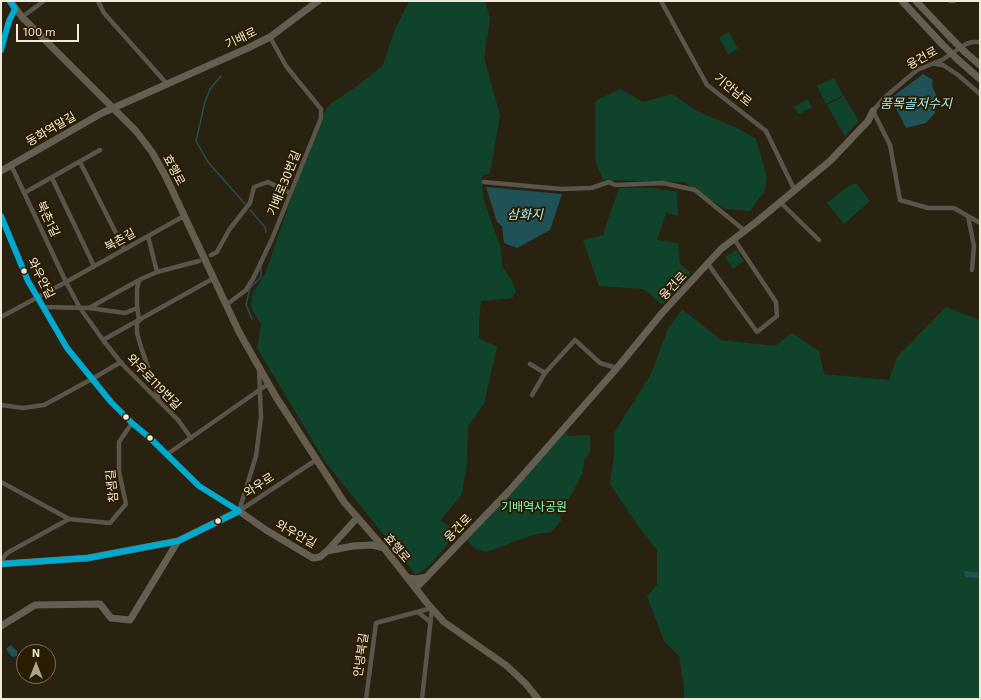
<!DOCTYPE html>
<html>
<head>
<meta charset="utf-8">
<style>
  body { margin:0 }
  #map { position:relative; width:981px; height:700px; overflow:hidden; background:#292211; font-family:"Exo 2",sans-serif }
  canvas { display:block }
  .frame { position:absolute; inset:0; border:2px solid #f2ead9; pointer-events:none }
  .north { position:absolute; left:16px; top:644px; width:40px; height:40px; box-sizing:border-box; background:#291c00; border:1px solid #796e57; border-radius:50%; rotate:0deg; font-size:11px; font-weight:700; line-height:16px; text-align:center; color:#f2ead9 }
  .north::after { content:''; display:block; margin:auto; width:14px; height:18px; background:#aca493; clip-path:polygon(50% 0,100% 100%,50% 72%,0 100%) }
  .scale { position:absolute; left:16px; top:24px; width:63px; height:18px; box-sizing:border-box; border:2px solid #f2ead9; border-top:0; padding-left:5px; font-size:12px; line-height:14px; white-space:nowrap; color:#f2ead9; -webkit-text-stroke:3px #291c00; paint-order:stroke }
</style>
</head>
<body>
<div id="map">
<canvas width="981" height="700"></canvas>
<div class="frame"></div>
<div class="north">N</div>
<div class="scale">100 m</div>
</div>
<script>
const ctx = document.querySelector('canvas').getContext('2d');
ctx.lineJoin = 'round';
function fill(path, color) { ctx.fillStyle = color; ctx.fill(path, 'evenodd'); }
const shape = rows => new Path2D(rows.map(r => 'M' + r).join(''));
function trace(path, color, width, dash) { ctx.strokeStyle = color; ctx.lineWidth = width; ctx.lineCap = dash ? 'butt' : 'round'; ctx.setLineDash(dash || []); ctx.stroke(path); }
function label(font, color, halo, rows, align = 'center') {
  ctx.font = font + ' "Exo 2","Noto Sans KR",sans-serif'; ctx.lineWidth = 4; ctx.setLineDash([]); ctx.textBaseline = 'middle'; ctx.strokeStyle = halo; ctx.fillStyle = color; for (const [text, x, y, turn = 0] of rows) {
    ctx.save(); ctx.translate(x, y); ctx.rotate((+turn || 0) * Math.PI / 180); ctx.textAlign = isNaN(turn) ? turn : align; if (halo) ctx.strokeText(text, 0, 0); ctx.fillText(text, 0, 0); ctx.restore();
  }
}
fill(shape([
  [409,1,485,1,490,18,484,58,500,115,490,173,482,176,483,198,501,249,502,266,511,279,516,292,512,298,481,301,479,322,479,338,497,347,484,404,468,426,467,462,462,494,440,521,459,531,430,565,416,575,326,463,257,348,261,325,251,307,252,295,265,274,299,176,326,109,333,102,356,87,383,65,396,27],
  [729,32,738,49,728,54,719,37],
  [834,78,843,95,826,104,817,86],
  [620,89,643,102,672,94,697,111,739,129,756,139,767,177,764,192,750,211,725,209,684,182,603,180,595,160,595,101],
  [844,96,859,121,845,136,827,105],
  [808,99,812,107,799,114,794,107],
  [856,183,870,201,844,224,827,203,847,187],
  [619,188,654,188,677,192,678,216,666,213,657,240,678,243,680,264,691,273,662,305,644,289,599,286,583,240,603,235],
  [736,250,744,261,733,269,725,257],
  [946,307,980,320,980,699,684,699,684,687,679,656,664,641,647,596,657,585,657,550,639,527,610,484,614,457,614,433,650,376,668,329,682,309,721,340,775,346,792,333,819,351,824,374,889,380,897,357],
  [565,433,569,436,590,435,590,453,584,460,583,471,576,486,560,515,561,521,551,532,532,535,486,552,474,548,467,540]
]), '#10432c');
fill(shape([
  [923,74,933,80,932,85,936,95,935,113,926,123,906,128,891,98],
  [486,187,562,194,550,230,517,248,504,243,502,226,497,222],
  [964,571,978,572,979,578,965,577],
  [11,645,17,651,17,656,12,657,6,649]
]), '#1f5156');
trace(shape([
  [221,76,210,89,205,102,196,141,208,162,245,204],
  [250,210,265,227,266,232],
  [252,319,246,305,250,288,261,277,261,268]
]), '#1f5156', 1.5);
trace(shape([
  [98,1,104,13,168,85],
  [661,1,707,85,766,131,795,191],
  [950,1,954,1],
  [22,17,44,1],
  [980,42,972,42,966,44,942,60,917,70,884,98,873,111,890,145,900,200,928,208,954,208,980,223],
  [1,50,9,21,15,9],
  [935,64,943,65,958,75,980,94],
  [80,162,124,249],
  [11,165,66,282,80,308,103,340,214,278],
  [52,178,94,266],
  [484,182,561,189,591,188,609,182,615,185,663,183,695,190,745,231],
  [24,193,100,150],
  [781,203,819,240],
  [1,216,28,281,67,348,111,402,132,423,150,438,199,486,239,511],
  [968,216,974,246,972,270],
  [148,236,157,272],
  [211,255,217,252,229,230,250,203,254,187,268,182,290,193],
  [708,264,757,332,777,316,776,302,734,239],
  [226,305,246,290,254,277,272,239,321,118,321,109,286,66,270,37],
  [43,307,89,308,141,279,157,272,199,261],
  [89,308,125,313,137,308],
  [1,317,66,282,184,216],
  [139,321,137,305,137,289,139,280],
  [137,322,137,333,141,347,159,399],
  [103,340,122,364,178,420,191,438],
  [530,364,545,373],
  [532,395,545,373,575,340,600,363,617,368],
  [1,405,23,408,44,405,92,379,121,362],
  [166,455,268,384],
  [1,482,69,519,110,523,126,504,119,472,119,442,132,423],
  [239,511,256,456,261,417,259,370],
  [239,511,316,460],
  [1,561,7,553,69,519],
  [418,612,430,622],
  [366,699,376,623,432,608,422,699]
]), '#5a544a', 4.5);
trace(shape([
  [902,1,941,43],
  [916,1,951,38],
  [965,52,980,65],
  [956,58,980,79],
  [1,171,102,113,248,48,270,37,318,1],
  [327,551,353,546,372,545,384,548],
  [1,564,88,558,178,541,239,511,266,530,313,558,320,557,327,551,357,518],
  [408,578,416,579,427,577],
  [416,588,509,491,617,368,662,313,721,249,755,223,830,161,868,121,873,111],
  [1,626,35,605,100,604,111,618,130,620,178,541]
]), '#655e52', 7);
trace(shape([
  [10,1,22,17,136,131,152,152,166,177,239,332,276,397,344,502,384,548,427,603,444,622,507,666,526,684,538,699]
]), '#645c4d', 7);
trace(shape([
  [951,38,965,52],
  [941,43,956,58]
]), '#655e52', 7);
trace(shape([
  [1,50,9,21,15,9,10,1],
  [1,216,28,281,67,348,111,402,132,423,150,438,199,486,239,511],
  [1,564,88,558,178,541,239,511]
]), '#00a9ce', 6);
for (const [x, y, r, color] of [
  [24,271,3.5,"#f2ead9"],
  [126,417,3.5,"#f2ead9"],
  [150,438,3.5,"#f2ead9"],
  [218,521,3.5,"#f2ead9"]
]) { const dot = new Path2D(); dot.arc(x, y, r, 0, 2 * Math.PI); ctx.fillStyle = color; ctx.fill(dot); trace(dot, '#291c00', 1.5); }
label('12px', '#f2ead9', '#291c00', [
  ["기배로",241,38,-26],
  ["융건로",922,58,-29],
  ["기안남로",733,90,39],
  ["동화역말길",51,129,-30],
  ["효행로",174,170,62],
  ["기배로30번길",284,183,-68],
  ["북촌1길",48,219,65],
  ["북촌길",120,240,-29],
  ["와우안길",41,278,63],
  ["융건로",673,286,-47],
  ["와우로119번길",154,382,46],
  ["와우로",259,485,-33],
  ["참샘길",112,486,-96],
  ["융건로",458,528,-46],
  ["와우안길",296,534,29],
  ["효행로",397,548,50],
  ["안녕북길",361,655,-82]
]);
label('12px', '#86f5c1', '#291c00', [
  ["기배역사공원",534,507]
]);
label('italic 13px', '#a1eef8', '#291c00', [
  ["품목골저수지",916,104],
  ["삼화지",525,215]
]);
</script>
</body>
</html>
